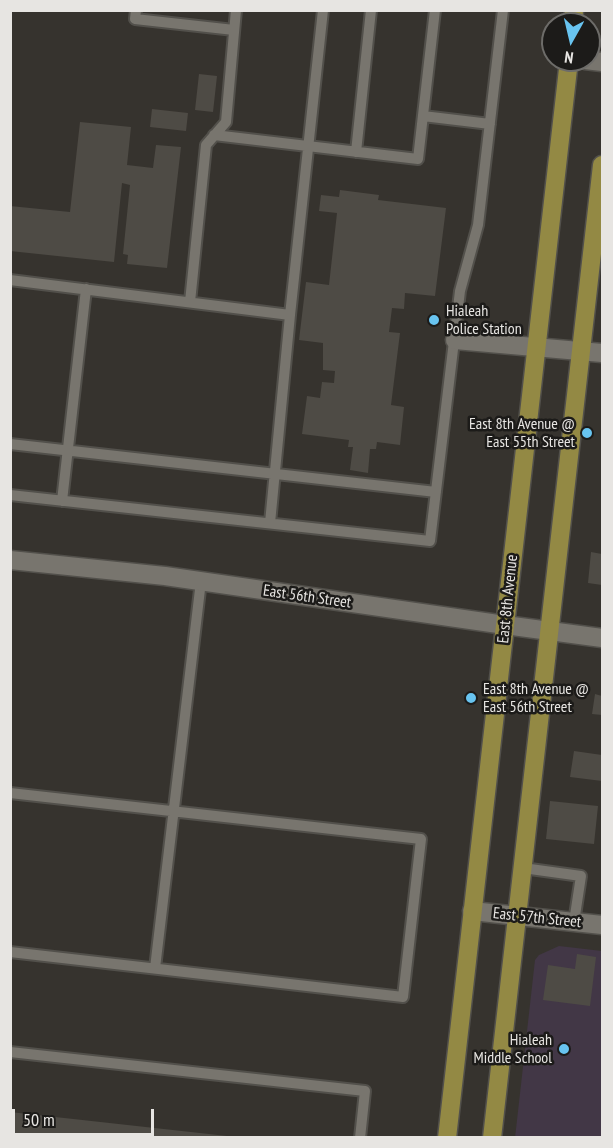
<!DOCTYPE html>
<html>
<head>
<meta charset="utf-8">
<style>
  body { margin:0 }
  #map { position:relative; width:613px; height:1148px; overflow:hidden; background:#36332e; font-family:"PT Sans Narrow",sans-serif }
  canvas { display:block }
  .frame { position:absolute; inset:0; border:12px solid #e7e5e2; pointer-events:none }
  .north { position:absolute; left:541px; top:12px; width:60px; height:60px; box-sizing:border-box; background:#1c1b19; border:2px solid #6d6c69; border-radius:50%; rotate:188deg; font-size:16px; font-weight:700; line-height:24px; text-align:center; color:#e7e5e2 }
  .north::after { content:''; display:block; margin:auto; width:21px; height:27px; background:#68c4f0; clip-path:polygon(50% 0,100% 100%,50% 72%,0 100%) }
  .scale { position:absolute; left:12px; top:1109px; width:142px; height:27px; box-sizing:border-box; border:3px solid #e7e5e2; border-top:0; padding-left:8px; font-size:18px; line-height:21px; white-space:nowrap; color:#e7e5e2; -webkit-text-stroke:4px #1c1b19; paint-order:stroke }
</style>
</head>
<body>
<div id="map">
<canvas width="613" height="1148"></canvas>
<div class="frame"></div>
<div class="north">N</div>
<div class="scale">50 m</div>
</div>
<script>
const ctx = document.querySelector('canvas').getContext('2d');
ctx.lineJoin = 'round';
function fill(path, color) { ctx.fillStyle = color; ctx.fill(path, 'evenodd'); }
const shape = rows => new Path2D(rows.map(r => 'M' + r).join(''));
function trace(path, color, width, dash) { ctx.strokeStyle = color; ctx.lineWidth = width; ctx.lineCap = dash ? 'butt' : 'round'; ctx.setLineDash(dash || []); ctx.stroke(path); }
function label(font, color, halo, rows, align = 'center') {
  ctx.font = font + ' "PT Sans Narrow",sans-serif'; ctx.lineWidth = 5; ctx.setLineDash([]); ctx.textBaseline = 'middle'; ctx.strokeStyle = halo; ctx.fillStyle = color; for (const [text, x, y, turn = 0] of rows) {
    ctx.save(); ctx.translate(x, y); ctx.rotate((+turn || 0) * Math.PI / 180); ctx.textAlign = isNaN(turn) ? turn : align; if (halo) ctx.strokeText(text, 0, 0); ctx.fillText(text, 0, 0); ctx.restore();
  }
}
fill(shape([
  [559,946,602,951,602,1137,515,1138,535,960,539,955]
]), '#423746');
fill(shape([
  [199,74,217,76,213,112,195,110],
  [152,109,188,113,186,131,150,127],
  [80,122,131,127,127,165,153,168,156,145,181,147,167,268,127,264,128,255,123,254,130,185,122,183,114,262,10,251,10,206,70,212],
  [340,190,379,195,378,200,446,208,435,296,405,293,404,309,392,308,389,332,400,333,391,405,404,407,400,445,377,442,376,449,370,449,368,473,350,470,353,447,348,447,349,440,302,434,307,396,320,398,322,382,334,383,335,371,323,370,323,343,299,340,306,282,329,285,337,213,319,211,321,195,339,197],
  [591,552,602,554,602,585,588,583],
  [595,694,602,696,602,715,592,714],
  [574,751,602,755,602,781,570,777],
  [550,801,598,806,594,844,546,839],
  [577,954,596,957,590,1006,543,1000,548,965,575,969],
  [10,1112,227,1136,227,1138,10,1138]
]), '#4e4b45');
const service = shape([
  [136,10,135,19,234,30],
  [423,116,490,124],
  [214,135,418,159,435,10],
  [356,152,371,10],
  [10,280,290,315,270,523],
  [190,302,206,145,226,122,236,10],
  [290,315,323,10],
  [10,444,436,492],
  [10,495,430,541,460,291,478,225,503,10],
  [62,501,86,289],
  [10,793,421,839,403,997,10,952],
  [523,868,581,876,574,922],
  [155,968,201,581],
  [10,1052,365,1091,360,1138]
]);
const minor = shape([
  [585,60,602,62],
  [455,340,602,353],
  [10,560,165,576,505,625],
  [472,911,602,925]
]);
const tertiary = shape([
  [505,625,602,638]
]);
const primary = shape([
  [573,24,574,10],
  [447,1138,569,60],
  [492,1138,602,165]
]);
trace(service, '#52504b', 14);
trace(minor, '#52504b', 21);
trace(tertiary, '#52504b', 21);
trace(primary, '#52504b', 21);
trace(service, '#78756e', 10);
trace(minor, '#78756e', 18);
trace(tertiary, '#78756e', 18);
trace(primary, '#938944', 18);
for (const [x, y, r, color] of [
  [434,320,6,"#68c4f0"],
  [587,433,6,"#68c4f0"],
  [471,698,6,"#68c4f0"],
  [564,1049,6,"#68c4f0"]
]) { const dot = new Path2D(); dot.arc(x, y, r, 0, 2 * Math.PI); ctx.fillStyle = color; ctx.fill(dot); trace(dot, '#1c1b19', 2); }
label('16px', '#e7e5e2', '#1c1b19', [
  ["Hialeah",446,311],
  ["Police Station",446,329],
  ["East 8th Avenue @",575,424,"right"],
  ["East 55th Street",575,442,"right"],
  ["East 8th Avenue @",483,689],
  ["East 56th Street",483,707],
  ["Hialeah",552,1040,"right"],
  ["Middle School",552,1058,"right"]
], 'left');
label('16px', '#e7e5e2', '#1c1b19', [
  ["East 56th Street",307,597,8],
  ["East 8th Avenue",508,599,-84],
  ["East 57th Street",537,918,6]
]);
</script>
</body>
</html>
